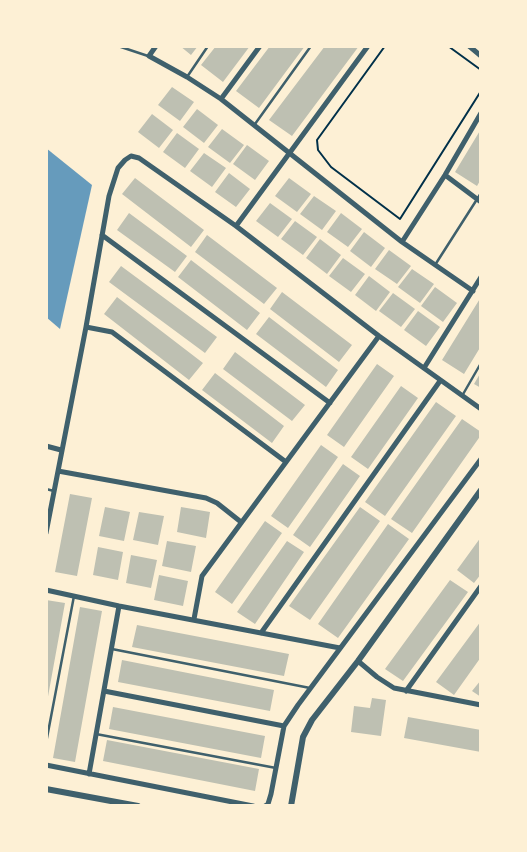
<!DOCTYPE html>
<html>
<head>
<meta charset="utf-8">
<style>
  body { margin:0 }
  #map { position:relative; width:527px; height:852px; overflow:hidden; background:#fdf0d5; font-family:Poppins,sans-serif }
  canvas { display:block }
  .frame { position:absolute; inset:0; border:48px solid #fdf0d5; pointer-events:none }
</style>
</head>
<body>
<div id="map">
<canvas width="527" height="852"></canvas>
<div class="frame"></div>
</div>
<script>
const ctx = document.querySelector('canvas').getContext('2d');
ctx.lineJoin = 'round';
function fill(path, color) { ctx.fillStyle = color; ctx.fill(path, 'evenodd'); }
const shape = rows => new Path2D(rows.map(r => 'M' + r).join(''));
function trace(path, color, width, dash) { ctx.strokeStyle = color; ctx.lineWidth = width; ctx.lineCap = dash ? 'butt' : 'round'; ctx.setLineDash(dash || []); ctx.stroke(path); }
fill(shape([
  [46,148,92,185,60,329,46,317]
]), '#669bbc');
fill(shape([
  [180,46,198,46,191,55],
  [216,46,250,46,223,82,201,65],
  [270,46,305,46,259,108,236,91],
  [325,46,359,46,292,136,269,120],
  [172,87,194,102,180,121,158,105],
  [197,109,218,125,204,143,183,127],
  [152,114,173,130,159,148,138,132],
  [222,129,244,145,230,163,208,147],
  [481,129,481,179,477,186,455,172],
  [177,133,199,149,185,168,163,152],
  [247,145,269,161,255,180,233,164],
  [204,153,226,168,212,187,190,171],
  [229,173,250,189,236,207,215,192],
  [135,178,204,230,191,247,122,194],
  [289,178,311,194,297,212,275,196],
  [314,196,336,211,322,230,300,214],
  [270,203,292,219,278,237,256,221],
  [129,213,187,256,175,272,117,230],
  [341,213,362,229,348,247,327,232],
  [295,221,317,237,303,255,281,239],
  [364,232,385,248,371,267,350,251],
  [207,235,277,288,264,304,195,252],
  [320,239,341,255,327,274,306,258],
  [389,250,411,266,397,284,375,269],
  [343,258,365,274,351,292,329,276],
  [191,260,260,313,247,330,178,277],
  [121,266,217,337,205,353,109,282],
  [412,269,434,284,420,303,398,287],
  [369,276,390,292,376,311,355,295],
  [435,287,457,303,443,322,421,306],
  [282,292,352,345,339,362,270,309],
  [393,293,415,309,401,327,379,311],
  [117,297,203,363,189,380,104,314],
  [481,297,481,346,464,374,442,360],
  [418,311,440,327,426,346,404,330],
  [269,317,338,370,326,387,256,334],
  [235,352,305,405,292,421,223,369],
  [377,364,394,376,344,447,327,435],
  [481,372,481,388,474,384],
  [215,373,284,426,272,443,202,390],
  [401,386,418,398,368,469,351,457],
  [436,402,456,416,385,516,365,502],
  [462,419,481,432,481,435,412,533,391,519],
  [321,445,338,457,288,528,271,516],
  [343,464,360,476,310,547,293,535],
  [70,494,92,498,77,576,55,572],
  [105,507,130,512,124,541,99,536],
  [181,507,210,512,206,538,177,532],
  [360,507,380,521,310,620,289,606],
  [139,512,164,516,158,545,133,540],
  [265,521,282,533,232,604,215,592],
  [388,524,409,539,338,638,318,624],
  [481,537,481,574,474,583,457,570],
  [167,541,196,546,191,572,162,566],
  [287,541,304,552,255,624,237,612],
  [98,547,123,552,118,580,93,575],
  [131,555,157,560,151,588,126,583],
  [159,575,188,581,183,606,154,600],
  [450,580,468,592,403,681,385,669],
  [46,600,65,603,47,702,46,701],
  [80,607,102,611,75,762,53,758],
  [481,621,481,657,454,695,436,682],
  [137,625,289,654,284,676,132,647],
  [122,660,274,690,270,711,118,682],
  [481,680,481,697,472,691],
  [372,698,386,700,381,736,351,732,354,706,370,708],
  [113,707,265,736,261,758,109,729],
  [408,717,481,730,481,752,404,738],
  [107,740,259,769,255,791,103,761]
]), '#bec0b2');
trace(shape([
  [385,46,317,140,318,150,331,167,400,219,481,91],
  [448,46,481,70]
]), '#003049', 2);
trace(shape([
  [118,46,148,56],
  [187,77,208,46],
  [255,124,311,46],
  [435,265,481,193],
  [462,396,481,363],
  [46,489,54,491],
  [112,649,310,688],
  [96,734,276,768],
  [46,743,74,596]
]), '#3f606c', 2.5);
trace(shape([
  [156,46,149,56,187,77,221,99,402,242,473,291],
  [469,46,481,56],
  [221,99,260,46],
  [445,175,481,202],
  [236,226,368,46],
  [102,235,330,403],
  [402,242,445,175,481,113],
  [86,327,112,332,286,462],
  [424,368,481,277],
  [46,446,61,450],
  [58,471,206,498,217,503,241,522],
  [46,533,86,327,109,196,118,168,125,160,131,156,139,158,236,226,379,336,481,409],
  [46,590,119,606,340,648],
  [194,619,202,576,379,336],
  [261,633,440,381],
  [358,661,377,677,394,688,481,705],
  [104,691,284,726],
  [406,691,481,586],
  [46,765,253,806],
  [89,774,119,606],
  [265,806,268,804,271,794,284,726,298,705,481,459]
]), '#3f606c', 5);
trace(shape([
  [46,789,138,806],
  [291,806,303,737,312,720,358,661,481,490]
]), '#3f606c', 6);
</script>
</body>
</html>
